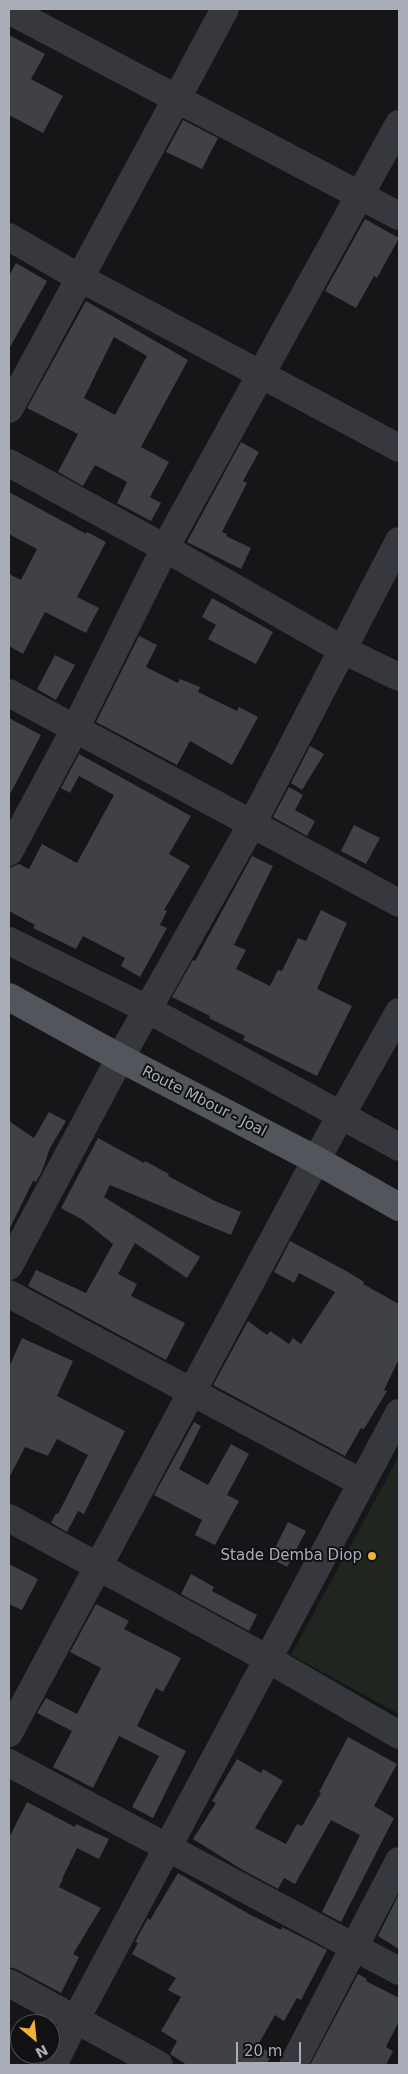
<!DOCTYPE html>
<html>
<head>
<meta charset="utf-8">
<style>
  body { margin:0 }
  #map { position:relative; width:408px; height:2074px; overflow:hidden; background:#161618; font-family:"DejaVu Sans",sans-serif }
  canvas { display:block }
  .frame { position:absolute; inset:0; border:10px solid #a8adb8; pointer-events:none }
  .north { position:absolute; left:10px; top:2014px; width:50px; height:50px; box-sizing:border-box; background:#111113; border:1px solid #4d4f55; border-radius:50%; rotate:152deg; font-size:14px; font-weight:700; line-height:20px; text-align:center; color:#a8adb8 }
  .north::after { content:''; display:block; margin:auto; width:18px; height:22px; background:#f2b134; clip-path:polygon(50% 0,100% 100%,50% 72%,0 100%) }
  .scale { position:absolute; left:236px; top:2042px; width:65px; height:22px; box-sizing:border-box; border:2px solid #a8adb8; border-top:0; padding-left:6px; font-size:15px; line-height:18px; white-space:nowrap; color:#a8adb8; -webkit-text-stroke:4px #111113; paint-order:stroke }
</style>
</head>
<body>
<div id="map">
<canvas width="408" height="2074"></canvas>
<div class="frame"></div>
<div class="north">N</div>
<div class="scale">20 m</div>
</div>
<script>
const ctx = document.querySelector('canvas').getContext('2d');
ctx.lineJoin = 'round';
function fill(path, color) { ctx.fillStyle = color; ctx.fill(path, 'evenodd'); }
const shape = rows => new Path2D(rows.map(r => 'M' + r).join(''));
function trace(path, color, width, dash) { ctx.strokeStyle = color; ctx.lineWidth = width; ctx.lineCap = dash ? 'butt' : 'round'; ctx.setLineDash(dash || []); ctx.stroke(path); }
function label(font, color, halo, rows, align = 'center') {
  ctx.font = font + ' "DejaVu Sans",sans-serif'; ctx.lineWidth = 4; ctx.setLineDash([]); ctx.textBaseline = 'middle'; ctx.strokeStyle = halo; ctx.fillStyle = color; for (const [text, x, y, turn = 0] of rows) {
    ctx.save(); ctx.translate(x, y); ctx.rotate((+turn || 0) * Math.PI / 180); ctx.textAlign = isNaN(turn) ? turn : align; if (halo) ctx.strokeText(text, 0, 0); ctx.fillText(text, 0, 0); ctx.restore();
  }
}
fill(shape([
  [399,1456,399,1714,291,1655]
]), '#1e261f');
fill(shape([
  [9,35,45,54,31,79,63,96,43,133,9,115],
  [183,120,218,138,202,169,166,152],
  [365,219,399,238,377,278,374,276,356,308,325,291],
  [16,263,47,281,9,349,9,276],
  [86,301,188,360,141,447,169,462,150,497,161,503,151,521,117,503,127,482,95,465,83,486,58,472,78,434,27,408],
  [114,337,147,356,115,415,84,398],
  [241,442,259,452,243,481,247,483,222,532,227,534,226,536,251,548,241,569,187,542],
  [9,492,86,534,87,532,106,542,77,597,99,608,86,633,45,612,23,654,9,646,9,574,21,580,37,549,9,534],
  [212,598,273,632,256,664,208,639,216,625,202,617],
  [139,636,157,645,146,667,178,683,180,679,200,687,198,692,237,711,239,707,258,717,232,765,190,741,177,765,96,722],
  [55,655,75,665,56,700,37,689],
  [9,718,41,735,9,796],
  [310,746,324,754,302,790,291,783],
  [79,754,191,816,169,854,190,866,164,910,167,911,160,925,167,928,140,977,121,966,125,958,83,936,76,949,33,928,35,925,9,911,9,868,19,864,29,869,42,844,77,863,114,795,79,776,70,793,61,788],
  [289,787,303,795,295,810,315,821,307,836,273,817],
  [354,825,380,838,366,864,341,851],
  [252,856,273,866,234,945,246,950,236,969,270,986,278,970,282,971,298,938,306,941,321,910,347,923,317,989,352,1006,317,1076,243,1040,245,1036,209,1018,210,1016,172,997,193,960,195,961],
  [49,1112,66,1121,50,1148,42,1171,36,1182,33,1181,9,1230,9,1121,34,1138],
  [98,1138,144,1163,145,1161,169,1174,168,1176,215,1201,241,1212,231,1235,110,1185,104,1197,200,1257,187,1278,135,1243,118,1274,137,1284,131,1296,185,1323,166,1360,28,1286,36,1270,86,1293,113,1244,83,1220,61,1208],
  [290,1241,348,1272,364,1282,363,1284,399,1304,399,1359,384,1390,387,1391,364,1429,361,1428,345,1456,213,1385,248,1321,267,1335,270,1331,289,1344,293,1338,301,1344,335,1292,299,1273,294,1283,274,1272],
  [22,1338,73,1361,57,1396,125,1431,84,1514,78,1511,67,1532,51,1523,56,1513,58,1514,88,1455,57,1439,48,1456,25,1447,9,1478,9,1367],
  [194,1422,201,1426,179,1469,208,1485,231,1444,249,1454,227,1495,239,1501,215,1545,195,1535,202,1520,154,1495],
  [288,1522,306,1531,287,1567,270,1558],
  [9,1564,38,1579,22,1610,9,1604],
  [191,1574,214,1587,212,1591,257,1615,249,1631,181,1594],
  [96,1604,129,1621,124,1629,181,1658,163,1692,156,1688,137,1726,186,1751,153,1818,132,1807,159,1756,119,1736,93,1788,53,1767,72,1731,37,1713,46,1698,77,1714,101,1668,70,1652],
  [348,1737,397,1764,374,1806,394,1818,341,1922,322,1912,360,1835,331,1820,295,1884,284,1878,278,1889,241,1869,193,1839,216,1803,212,1801,237,1759,261,1773,263,1769,283,1781,255,1828,286,1844,297,1824,302,1826,321,1793,319,1792],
  [27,1802,75,1827,76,1824,109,1839,99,1859,77,1848,62,1879,63,1879,59,1887,101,1908,73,1954,79,1957,61,1993,16,1969,9,1967,9,1838],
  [178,1873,249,1914,281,1930,282,1927,327,1950,301,2000,297,1998,284,2021,275,2015,258,2045,272,2054,266,2065,187,2065,170,2054,177,2041,161,2031,181,1997,168,1990,176,1978,132,1954,138,1943,135,1942,142,1929,148,1918,150,1920],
  [399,1894,399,1949,378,1936],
  [358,1974,367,1979,366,1981,399,1998,399,2021,386,2047,393,2051,386,2065,310,2065]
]), '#404145');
trace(shape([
  [9,10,399,216],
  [9,237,80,278,399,448],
  [9,409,225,9],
  [9,463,165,548,343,650,399,677],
  [9,693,399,903],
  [9,852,75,729,165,548,399,124],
  [9,941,147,1009,399,1147],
  [9,1266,120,1058,252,824,399,541],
  [9,1294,362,1483],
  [9,1518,268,1659,399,1735],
  [9,1733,316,1160,399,1012],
  [9,1763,399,1971],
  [9,1983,159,2065],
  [53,2065,76,2019,399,1413],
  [293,2065,399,1861]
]), '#37383d', 28);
trace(shape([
  [9,997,120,1058,316,1160,399,1207]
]), '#53555c', 28);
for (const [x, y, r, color] of [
  [372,1556,5,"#f2b134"]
]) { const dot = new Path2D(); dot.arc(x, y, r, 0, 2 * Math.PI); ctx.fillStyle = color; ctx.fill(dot); trace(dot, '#111113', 2); }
label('15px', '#a8adb8', '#111113', [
  ["Route Mbour - Joal",204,1102,27]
]);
label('15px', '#a8adb8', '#111113', [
  ["Stade Demba Diop",362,1556]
], 'right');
</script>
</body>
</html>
